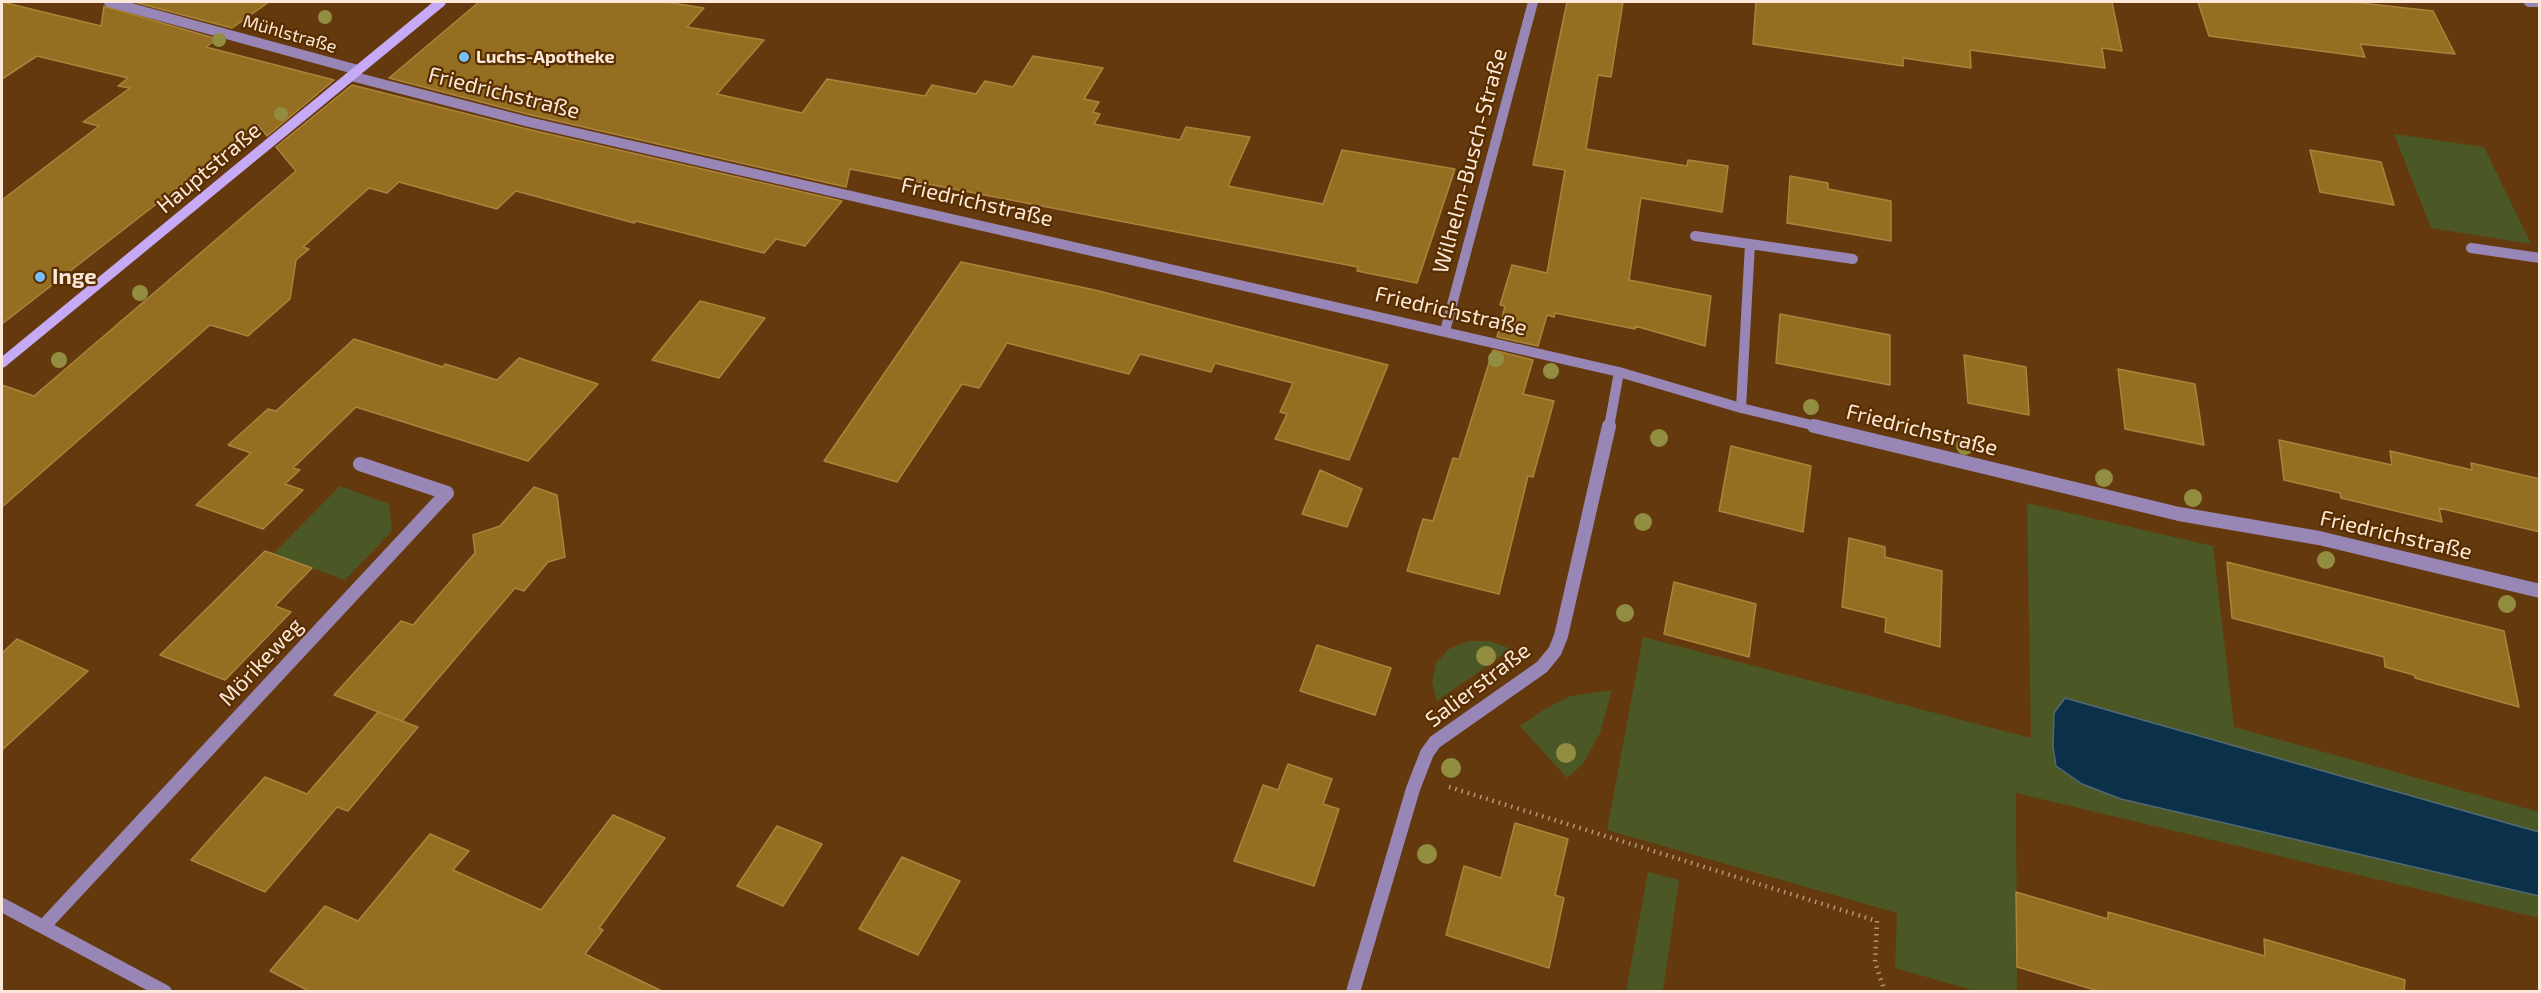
<!DOCTYPE html>
<html>
<head>
<meta charset="utf-8">
<style>
  body { margin:0 }
  #map { position:relative; width:2541px; height:993px; overflow:hidden; background:#64390d; font-family:"Exo 2",sans-serif }
  canvas { display:block }
  .frame { position:absolute; inset:0; border:3px solid #fce8d8; pointer-events:none }
</style>
</head>
<body>
<div id="map">
<canvas width="2541" height="993"></canvas>
<div class="frame"></div>
</div>
<script>
const ctx = document.querySelector('canvas').getContext('2d');
ctx.lineJoin = 'round';
function fill(path, color) { ctx.fillStyle = color; ctx.fill(path, 'evenodd'); }
const shape = rows => new Path2D(rows.map(r => 'M' + r).join(''));
function trace(path, color, width, dash) { ctx.strokeStyle = color; ctx.lineWidth = width; ctx.lineCap = dash ? 'butt' : 'round'; ctx.setLineDash(dash || []); ctx.stroke(path); }
function label(font, color, halo, rows, align = 'center') {
  ctx.font = font + ' "Exo 2",sans-serif'; ctx.lineWidth = 4.5; ctx.setLineDash([]); ctx.textBaseline = 'middle'; ctx.strokeStyle = halo; ctx.fillStyle = color; for (const [text, x, y, turn = 0] of rows) {
    ctx.save(); ctx.translate(x, y); ctx.rotate((+turn || 0) * Math.PI / 180); ctx.textAlign = isNaN(turn) ? turn : align; if (halo) ctx.strokeText(text, 0, 0); ctx.fillText(text, 0, 0); ctx.restore();
  }
}
fill(shape([
  [2394,134,2484,147,2531,244,2431,228],
  [340,486,389,504,392,531,345,580,273,554],
  [2027,503,2213,546,2234,727,2539,812,2539,918,2016,793,2017,991,1976,991,1895,968,1897,913,1607,830,1643,637,2031,738],
  [1468,641,1490,641,1511,649,1437,701,1432,682,1436,663,1449,649],
  [1612,690,1600,733,1583,764,1567,778,1520,726,1545,709,1571,696],
  [1648,872,1679,880,1663,991,1626,991]
]), '#4b5825');
const water = shape([
  [2065,698,2539,832,2539,896,2121,799,2082,784,2056,766,2053,747,2054,713,2065,698]
]);
fill(water, '#0a3149');
trace(water, '#536874', 1.5);
const building = shape([
  [2,2,101,26,104,6,217,39,206,47,334,80,267,136,258,125,2,324,2,200,99,126,83,122,130,88,118,86,128,78,37,56,2,79,2,2],
  [134,2,269,2,232,28,134,2],
  [479,2,666,2,704,8,687,27,764,40,717,94,802,113,827,79,925,96,932,85,976,94,985,81,1013,87,1033,56,1103,68,1084,99,1099,102,1093,112,1100,114,1094,124,1180,140,1186,127,1250,137,1228,186,1323,204,1342,150,1455,169,1417,283,1357,271,1358,267,850,169,846,187,531,115,389,78,479,2],
  [1567,2,1623,2,1611,77,1598,75,1586,149,1687,166,1688,160,1728,166,1722,212,1641,198,1629,280,1711,296,1705,346,1635,326,1635,329,1555,313,1554,317,1547,315,1538,346,1497,337,1505,306,1500,305,1512,265,1547,273,1565,170,1533,165,1567,2],
  [1756,2,2112,2,2122,51,2102,48,2105,68,1970,50,1971,68,1903,58,1903,66,1753,44,1756,2],
  [2198,2,2352,2,2433,11,2455,54,2360,44,2365,57,2209,36,2198,2],
  [352,85,527,129,842,201,805,246,776,239,764,253,636,221,634,223,516,191,497,209,399,182,387,193,369,188,303,247,309,249,296,260,290,299,248,336,210,325,2,507,2,385,34,396,296,171,276,147,352,85],
  [2310,150,2381,162,2394,205,2320,192,2310,150],
  [1790,176,1828,183,1828,189,1891,201,1891,241,1787,223,1790,176],
  [961,262,1095,290,1388,365,1349,460,1275,439,1287,414,1280,412,1293,383,1215,363,1211,372,1140,354,1129,374,1007,343,979,388,962,384,897,482,824,461,961,262],
  [700,301,765,318,719,378,652,360,700,301],
  [1780,314,1890,335,1890,385,1776,363,1780,314],
  [354,339,443,367,445,364,497,380,519,358,598,384,528,461,356,407,293,468,300,470,285,484,303,490,263,529,196,505,251,453,228,445,268,409,276,411,354,339],
  [1493,350,1533,360,1523,394,1554,401,1533,477,1528,476,1499,594,1407,571,1423,519,1433,521,1453,458,1459,459,1493,350],
  [1964,355,2026,367,2029,415,1968,403,1964,355],
  [2118,369,2195,384,2204,445,2125,429,2118,369],
  [2279,440,2392,465,2390,451,2472,470,2471,463,2540,479,2540,532,2439,508,2442,522,2341,498,2340,493,2284,480,2279,440],
  [1731,446,1811,466,1803,532,1719,511,1731,446],
  [1320,470,1362,489,1347,527,1302,514,1320,470],
  [534,487,557,495,565,557,548,562,524,591,515,588,402,721,334,695,401,621,413,625,475,553,473,535,500,526,534,487],
  [1849,538,1885,547,1885,557,1942,571,1940,647,1885,632,1886,618,1842,607,1849,538],
  [265,551,312,568,275,606,291,612,225,680,160,655,265,551],
  [2227,562,2504,631,2519,707,2415,678,2414,675,2385,667,2384,657,2232,618,2227,562],
  [1674,582,1756,604,1749,657,1664,634,1674,582],
  [17,639,88,671,2,750,2,653,17,639],
  [1317,645,1391,668,1375,715,1300,691,1317,645],
  [378,712,418,727,348,811,337,807,265,892,191,860,265,777,307,794,378,712],
  [1288,764,1332,779,1323,804,1339,809,1314,886,1234,861,1263,785,1278,790,1288,764],
  [613,815,665,838,599,928,603,930,585,954,664,992,311,992,270,971,325,906,358,921,430,834,469,851,453,870,541,910,613,815],
  [1515,823,1568,839,1555,895,1564,898,1549,968,1446,935,1464,866,1501,878,1515,823],
  [777,826,822,844,783,906,737,886,777,826],
  [902,857,960,881,918,955,859,929,902,857],
  [2016,892,2108,919,2108,912,2265,956,2264,939,2405,980,2404,992,2102,992,2017,967,2016,892]
]);
fill(building, '#946f22');
trace(building, '#ab843b', 1.5);
trace(shape([
  [1449,787,1877,921,1875,962,1885,992]
]), '#b5977a', 4.5, [1.5, 5]);
trace(shape([
  [109,2,358,70],
  [2529,2,2540,2],
  [351,76,529,122,1619,372,1741,408,1820,427],
  [1695,236,1853,259],
  [2471,248,2540,258],
  [1445,331,1533,2],
  [1741,408,1750,244],
  [1609,427,1619,372]
]), '#9886b6', 10);
trace(shape([
  [1814,426,2179,514,2319,538,2540,591],
  [2,905,165,992],
  [43,927,447,493,360,464],
  [1353,992,1413,789,1427,753,1435,742,1542,667,1555,651,1561,636,1609,426]
]), '#9886b6', 14);
trace(shape([
  [2,363,441,2]
]), '#c6aaf6', 10);
ctx.fillStyle = '#928d41';
for (const [x, y, r] of [
  [325,17,7],
  [219,40,7],
  [281,114,7],
  [140,293,8],
  [1496,359,8],
  [59,360,8],
  [1551,371,8],
  [1811,407,8],
  [1659,438,9],
  [1965,446,9],
  [2104,478,9],
  [2193,498,9],
  [1643,522,9],
  [2326,560,9],
  [2507,604,9],
  [1625,613,9],
  [1486,656,10],
  [1566,753,10],
  [1451,768,10],
  [1427,854,10]
]) { ctx.beginPath(); ctx.arc(x, y, r, 0, 2 * Math.PI); ctx.fill(); }
for (const [x, y, r, color] of [
  [464,57,6,"#75c0f6"],
  [40,277,6,"#75c0f6"]
]) { const dot = new Path2D(); dot.arc(x, y, r, 0, 2 * Math.PI); ctx.fillStyle = color; ctx.fill(dot); trace(dot, '#582e00', 2); }
label('18px', '#fce8d8', '#582e00', [
  ["Mühlstraße",290,34,16]
]);
label('bold 18px', '#fce8d8', '#582e00', [
  ["Luchs-Apotheke",476,57]
], 'left');
label('22px', '#fce8d8', '#582e00', [
  ["Friedrichstraße",504,93,14],
  ["Wilhelm-Busch-Straße",1470,161,-75],
  ["Hauptstraße",209,168,-40],
  ["Friedrichstraße",977,202,13],
  ["Friedrichstraße",1451,311,13],
  ["Friedrichstraße",1922,430,14],
  ["Friedrichstraße",2396,535,13],
  ["Mörikeweg",261,662,-47],
  ["Salierstraße",1478,685,-37]
]);
label('bold 22px', '#fce8d8', '#582e00', [
  ["Inge",52,277]
], 'left');
</script>
</body>
</html>
